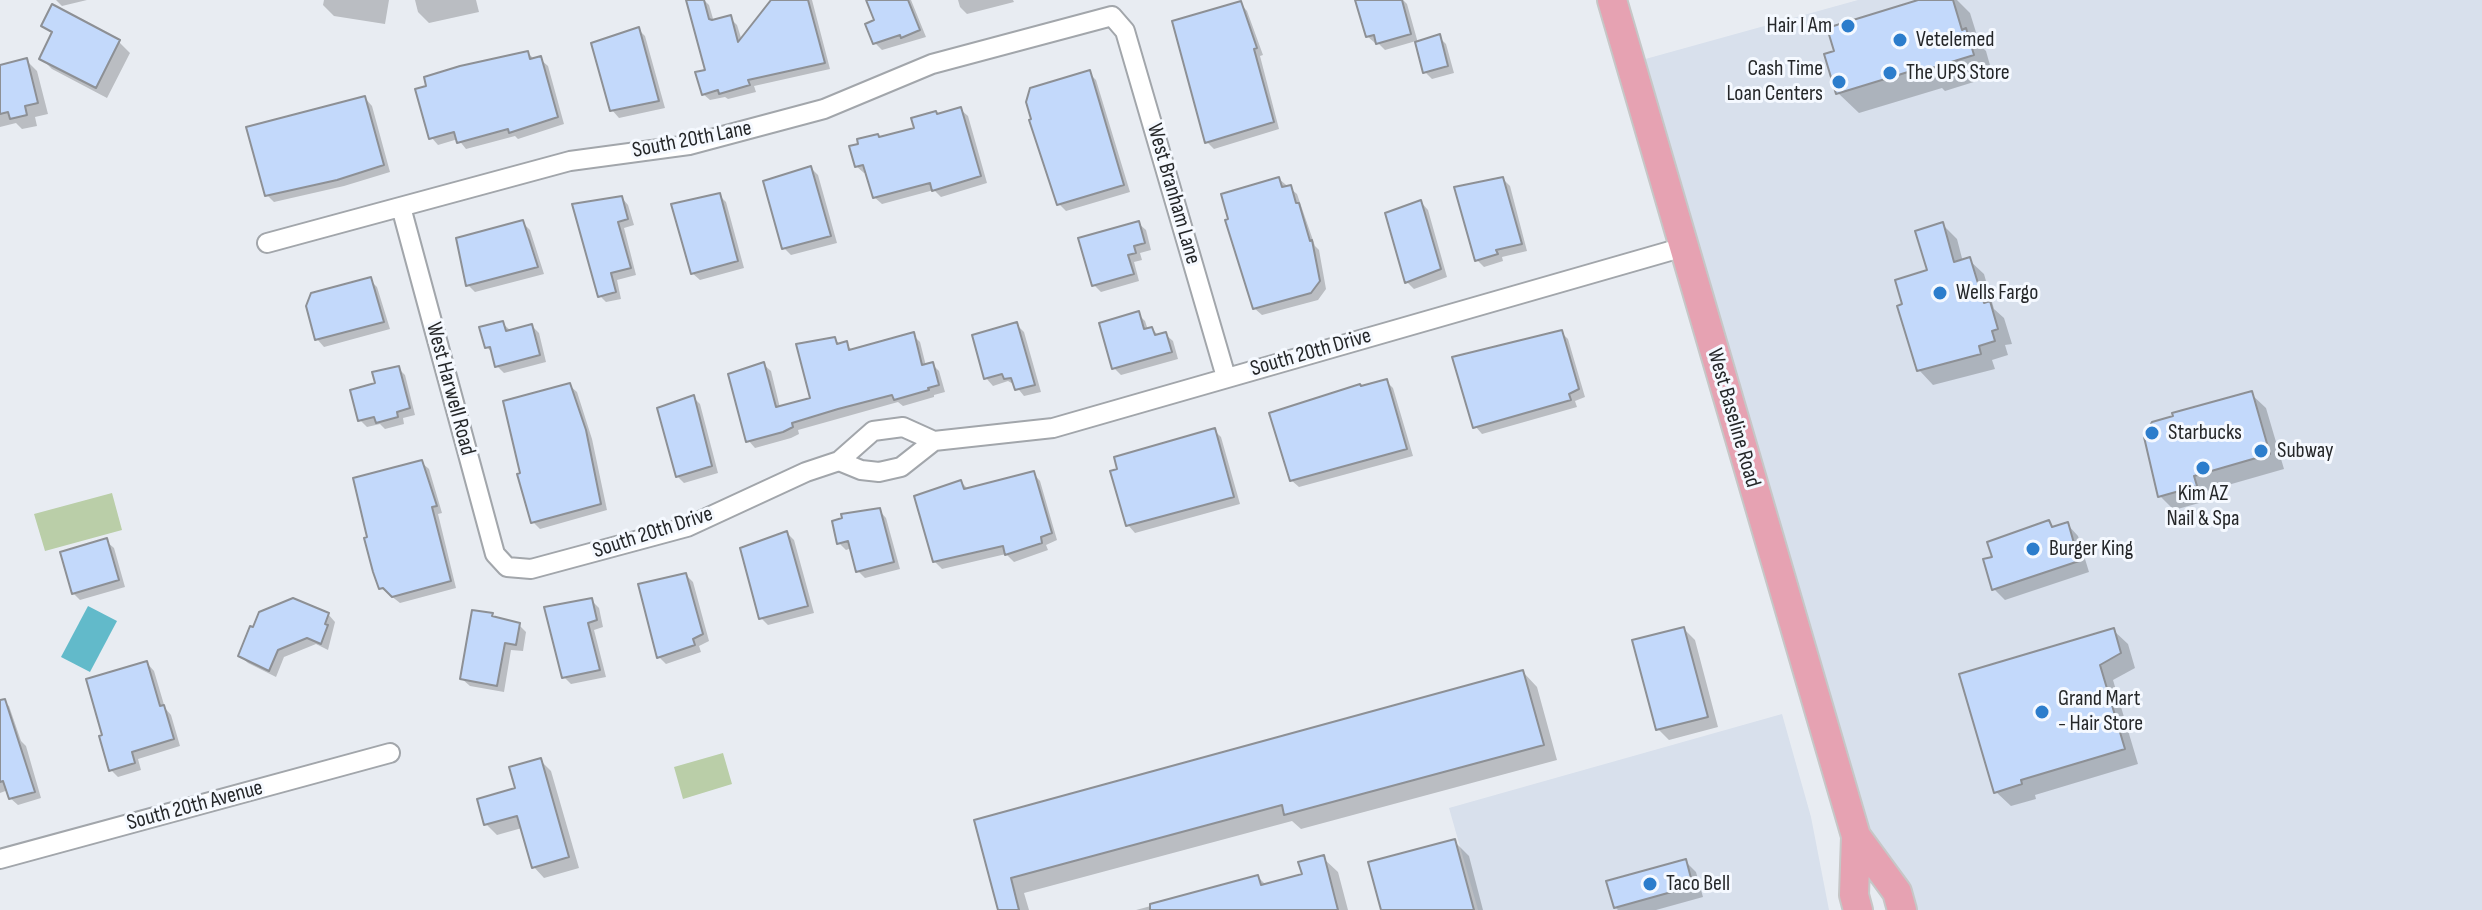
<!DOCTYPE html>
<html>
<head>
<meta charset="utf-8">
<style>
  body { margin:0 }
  canvas { display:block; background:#e8ecf2 }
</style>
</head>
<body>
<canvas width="2482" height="910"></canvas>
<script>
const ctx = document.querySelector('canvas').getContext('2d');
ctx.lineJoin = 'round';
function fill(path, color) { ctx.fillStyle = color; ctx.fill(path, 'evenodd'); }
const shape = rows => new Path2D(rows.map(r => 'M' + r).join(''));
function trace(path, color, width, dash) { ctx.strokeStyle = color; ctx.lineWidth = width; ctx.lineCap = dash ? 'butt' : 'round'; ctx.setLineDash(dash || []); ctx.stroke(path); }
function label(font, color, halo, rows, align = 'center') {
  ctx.font = font + ' "Sofia Sans Condensed",sans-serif'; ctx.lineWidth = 6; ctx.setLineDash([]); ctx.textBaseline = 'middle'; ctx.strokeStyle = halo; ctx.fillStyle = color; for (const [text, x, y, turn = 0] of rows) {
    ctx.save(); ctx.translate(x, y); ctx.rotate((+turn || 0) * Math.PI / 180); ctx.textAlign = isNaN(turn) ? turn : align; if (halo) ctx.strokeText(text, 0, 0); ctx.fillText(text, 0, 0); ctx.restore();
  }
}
fill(shape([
  [1858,0,2482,0,2482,910,1917,910,1856,836,1631,63],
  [1782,714,1811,817,1829,910,1478,910,1449,808]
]), '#d8e0ec');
fill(shape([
  [112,493,122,530,45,551,34,514],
  [723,753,732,784,683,799,674,767]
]), '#bacea8');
fill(shape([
  [88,606,117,621,90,672,61,657]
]), '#62baca');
fill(shape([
  [56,0,87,0,62,6],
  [324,0,389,0,385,24,334,16,323,5],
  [415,0,476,0,479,12,429,23,418,12],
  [693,0,704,0,709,5,714,22,730,18,737,25,742,41,779,0,812,0,830,69,754,86,756,92,728,99,725,97,710,100,703,94,708,71],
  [868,0,911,0,926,37,882,50,875,43,877,21],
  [958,0,1013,0,1014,2,967,14,960,7],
  [1357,0,1403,0,1407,4,1418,43,1439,37,1446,44,1454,73,1432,79,1425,72,1416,41,1385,50,1377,42,1375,43,1367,36],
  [1925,0,1957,0,1970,13,1980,45,1986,51,1993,76,1945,91,1942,88,1859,113,1838,93],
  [1240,3,1247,11,1263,55,1260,56,1279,129,1214,149,1207,142],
  [43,25,119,42,130,53,107,98,52,69,41,58,53,35],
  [638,29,645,36,665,108,619,118,612,110],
  [528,53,535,60,540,59,548,66,564,124,518,139,515,136,466,149,458,139,438,145,431,137],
  [26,60,37,71,48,114,35,117,37,126,22,129,16,123,0,127,0,67],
  [1089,73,1096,80,1130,192,1066,211,1058,203,1034,121],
  [365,98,372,106,390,172,344,186,274,202,267,195],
  [960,109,968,116,987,183,941,197,934,190,882,204,874,197,868,172,864,173,856,166,880,139,917,129],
  [811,168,818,175,837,243,791,255,784,248],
  [1279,179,1297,194,1315,246,1319,250,1326,289,1318,300,1262,315,1254,308],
  [1503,179,1510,186,1527,251,1502,257,1503,261,1484,267,1476,259],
  [719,195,726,202,744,268,700,280,692,273],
  [622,198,628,205,634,225,624,228,636,275,617,280,621,299,606,302,600,296],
  [1421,202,1428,210,1447,277,1414,289,1407,282],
  [523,223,530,230,544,274,475,292,468,285],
  [1138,223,1146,230,1151,250,1140,253,1142,260,1134,262,1139,281,1101,292,1094,285],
  [1942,224,1957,239,1963,262,1969,260,1984,274,1994,309,2004,318,2012,344,2005,345,2008,355,1992,360,1995,369,1933,385,1919,370,1930,272],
  [370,280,377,287,390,329,324,347,317,339],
  [1138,314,1145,321,1148,330,1152,329,1159,336,1165,334,1173,341,1178,359,1121,375,1114,368],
  [502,323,510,330,532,326,539,333,546,362,504,373,497,366,493,354,487,347],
  [1017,325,1024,332,1041,392,1024,396,1015,385,1008,381,993,386,986,378],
  [1561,332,1568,339,1585,397,1575,401,1577,407,1482,434,1475,426],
  [913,335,920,342,926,366,932,364,939,371,945,392,934,395,934,397,903,406,898,402,798,430,799,434,791,438,755,448,748,440,763,364,771,371,780,408,813,400,834,339,841,345,846,344,853,351],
  [398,368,405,375,415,415,403,418,404,424,385,429,380,424,367,427,360,420,377,385],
  [1386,381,1393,388,1413,456,1299,487,1291,480,1362,388],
  [569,385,577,392,592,439,607,510,540,529,533,522,522,474],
  [2251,394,2266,408,2284,469,2207,491,2210,500,2174,510,2160,496],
  [693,397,700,404,718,473,684,483,677,476],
  [1214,430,1221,437,1240,504,1135,533,1128,525,1120,470],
  [421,462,429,469,442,513,438,514,456,588,400,603,381,588],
  [1033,473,1040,481,1057,540,1046,545,1048,550,1014,562,1006,554,942,569,934,561,961,482,969,490],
  [879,510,886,518,900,569,865,578,858,571,852,548,846,550,839,543],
  [2048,522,2055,528,2067,524,2078,536,2089,572,2005,600,1994,589,1994,558],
  [787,533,794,540,814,613,768,625,761,618],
  [106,541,114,548,125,587,80,600,73,593],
  [686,575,693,582,709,641,699,646,701,652,666,664,659,657],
  [591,600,599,608,603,627,594,630,606,677,571,684,564,677],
  [328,614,335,622,328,650,316,644,284,657,276,677,248,663,240,656],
  [519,625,526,632,523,651,511,650,504,692,470,686,462,679],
  [1684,629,1695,640,1718,727,1669,740,1658,729],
  [2113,630,2128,644,2135,668,2113,680,2138,764,2035,795,2036,799,2011,806,1996,792],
  [147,663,154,671,165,708,171,715,180,746,138,759,141,770,118,777,111,770],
  [1523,672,1537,687,1557,760,1301,829,1292,821,1024,893,1029,910,1000,910,976,821],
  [0,699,9,706,21,741,26,746,41,798,18,805,10,798,8,790,0,793],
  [540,760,551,771,579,868,544,878,533,866,522,828,497,835,486,824],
  [1454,841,1469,856,1483,910,1383,910],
  [1323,858,1338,872,1348,910,1136,910,1258,877,1266,885,1304,876],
  [1685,861,1696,872,1703,897,1656,910,1618,910,1615,907]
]), '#0003');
const building = shape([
  [686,0,704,0,709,19,712,20,731,15,738,42,771,0,808,0,825,63,748,80,750,85,719,94,718,90,702,95,695,72,705,70,686,0],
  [866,0,908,0,920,30,901,38,900,35,873,44,865,24,874,20,866,0],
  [1355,0,1402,0,1411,34,1376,44,1374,35,1366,37,1355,0],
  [1918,0,1953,0,1962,30,1966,28,1974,55,1922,71,1921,68,1836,94,1824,54,1834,51,1827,28,1918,0],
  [1241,1,1257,48,1254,49,1274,122,1205,143,1172,21,1241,1],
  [52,4,120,40,96,88,39,59,52,32,41,26,52,4],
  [639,27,659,101,610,111,591,43,639,27],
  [1440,34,1448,66,1423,73,1415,42,1440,34],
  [528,51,530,59,541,56,558,117,509,133,508,129,457,143,454,132,429,139,415,89,426,86,424,77,460,66,528,51],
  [27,58,38,103,25,106,27,115,10,119,8,112,0,114,0,65,27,58],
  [1090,70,1124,185,1057,205,1029,120,1031,119,1026,102,1030,88,1090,70],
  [365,96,384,165,337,180,265,196,246,127,365,96],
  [961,107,981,176,932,191,930,183,873,198,863,165,855,167,849,146,858,144,857,139,878,134,879,137,914,128,911,118,936,111,937,114,961,107],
  [811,166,831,236,782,249,763,181,811,166],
  [1279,177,1282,187,1291,185,1296,203,1299,203,1310,241,1312,240,1320,281,1311,293,1253,309,1225,220,1228,219,1221,194,1279,177],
  [1503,177,1522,244,1496,250,1498,254,1475,261,1454,187,1503,177],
  [720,193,738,261,691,274,671,204,720,193],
  [622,196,628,219,618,222,631,268,611,273,616,292,598,297,572,204,622,196],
  [1421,200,1441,269,1405,283,1385,213,1421,200],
  [523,220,538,267,466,286,456,238,523,220],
  [1139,221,1145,243,1134,246,1136,253,1128,255,1134,274,1092,286,1078,238,1139,221],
  [1943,222,1954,262,1970,257,1984,303,1990,301,1998,329,1992,331,1995,341,1979,346,1981,354,1917,371,1897,306,1902,304,1895,280,1927,270,1915,231,1943,222],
  [371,277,384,322,315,340,306,306,311,293,371,277],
  [1139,311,1144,329,1152,327,1155,335,1166,332,1172,352,1112,369,1099,323,1139,311],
  [503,321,506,331,532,324,540,355,495,367,490,347,485,348,479,327,503,321],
  [1017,322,1035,385,1015,390,1011,378,1004,379,1002,374,984,379,972,335,1017,322],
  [1562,330,1579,389,1569,394,1571,400,1473,428,1452,357,1562,330],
  [914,332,922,365,933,362,939,385,928,388,929,390,894,400,892,395,838,409,792,423,793,427,783,432,746,442,728,374,764,362,776,407,810,398,796,344,835,337,837,344,847,341,849,350,914,332],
  [399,366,410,408,397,412,398,417,376,423,374,417,358,421,350,390,375,383,372,372,399,366],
  [1387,379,1407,449,1290,481,1269,413,1360,384,1361,386,1387,379],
  [570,383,586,430,601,504,531,523,517,474,520,473,503,401,570,383],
  [2252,391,2270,454,2194,476,2197,486,2158,497,2144,437,2152,422,2173,416,2172,413,2252,391],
  [694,395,712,466,676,477,657,408,694,395],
  [1215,428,1234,497,1126,526,1110,471,1117,469,1114,457,1215,428],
  [422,460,437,506,432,507,451,581,392,597,383,588,379,589,373,572,364,538,367,537,353,478,422,460],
  [1034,471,1052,533,1041,537,1042,543,1005,555,1003,546,933,562,914,496,961,480,964,489,1034,471],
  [880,508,894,562,856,572,848,541,837,544,832,521,842,518,841,514,880,508],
  [2049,520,2052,527,2068,522,2079,561,1992,590,1983,559,1992,557,1987,542,2049,520],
  [787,531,808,606,759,619,740,548,787,531],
  [107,538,119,580,72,594,60,552,107,538],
  [686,573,703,634,693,639,695,645,657,658,638,584,686,573],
  [293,598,329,613,325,624,328,625,321,644,307,638,278,650,269,671,238,656,250,626,253,627,259,612,293,598],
  [592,598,597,620,588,623,600,670,562,678,544,607,592,598],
  [472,610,493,613,492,616,520,623,516,645,505,643,497,686,460,679,472,610],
  [1684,627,1708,717,1656,730,1632,640,1684,627],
  [2114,628,2121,653,2100,665,2125,749,2021,780,2022,784,1994,793,1959,674,2114,628],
  [147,661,160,706,164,705,174,739,132,752,135,763,109,771,99,736,102,735,86,679,147,661],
  [1523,670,1544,745,1284,815,1282,805,1011,878,1019,910,998,910,974,820,1523,670],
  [5,699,35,792,9,799,3,781,0,782,0,700,5,699],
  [541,758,569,857,532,868,517,816,484,825,477,799,515,788,509,767,541,758],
  [1455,839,1474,910,1381,910,1368,862,1455,839],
  [1324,855,1338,910,1150,910,1150,904,1258,875,1261,885,1302,874,1298,862,1324,855],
  [1686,859,1693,886,1614,908,1606,881,1686,859]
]);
fill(building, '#c3d9fb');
trace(building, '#8d9095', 2);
const minor = shape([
  [401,207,495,554,507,567,531,569,687,527,806,472,839,461,873,431,903,427,934,441,1053,428,1684,247],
  [267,243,570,161,689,145,824,109,932,64,1112,16,1125,31,1226,377],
  [839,461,861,470,879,472,901,467,934,441],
  [0,859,390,753]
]);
const primary = shape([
  [1612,0,1856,836,1854,895,1858,910],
  [1856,836,1897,892,1902,910]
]);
trace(minor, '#a2a6ab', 22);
trace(primary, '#c6c7c7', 32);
trace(minor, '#fff', 18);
trace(primary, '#e6a2b2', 28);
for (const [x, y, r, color] of [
  [1848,26,8,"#2c7dcc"],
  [1900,40,8,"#2c7dcc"],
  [1890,73,8,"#2c7dcc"],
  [1839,82,8,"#2c7dcc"],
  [1940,293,8,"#2c7dcc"],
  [2152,433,8,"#2c7dcc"],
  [2261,451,8,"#2c7dcc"],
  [2203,468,8,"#2c7dcc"],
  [2033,549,8,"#2c7dcc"],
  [2042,712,8,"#2c7dcc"],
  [1650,884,8,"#2c7dcc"]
]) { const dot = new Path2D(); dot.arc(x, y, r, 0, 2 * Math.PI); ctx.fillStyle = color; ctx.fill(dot); trace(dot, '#f5f9ff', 3); }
label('22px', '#252729', '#f5f9ff', [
  ["Hair I Am",1832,26,"right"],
  ["Vetelemed",1916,40],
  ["Cash Time",1823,69,"right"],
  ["Loan Centers",1823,94,"right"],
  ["The UPS Store",1906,73],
  ["Wells Fargo",1956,293],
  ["Starbucks",2168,433],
  ["Subway",2277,451],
  ["Kim AZ",2203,494,"center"],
  ["Nail & Spa",2203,519,"center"],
  ["Burger King",2049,549],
  ["Grand Mart",2058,699],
  ["- Hair Store",2058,724],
  ["Taco Bell",1666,884]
], 'left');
label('22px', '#252729', '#f5f9ff', [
  ["South 20th Lane",692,140,-11],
  ["West Branham Lane",1173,194,74],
  ["South 20th Drive",1311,353,-16],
  ["West Harwell Road",450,389,75],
  ["West Baseline Road",1733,418,74],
  ["South 20th Drive",653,533,-18],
  ["South 20th Avenue",195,806,-15]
]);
</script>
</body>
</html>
